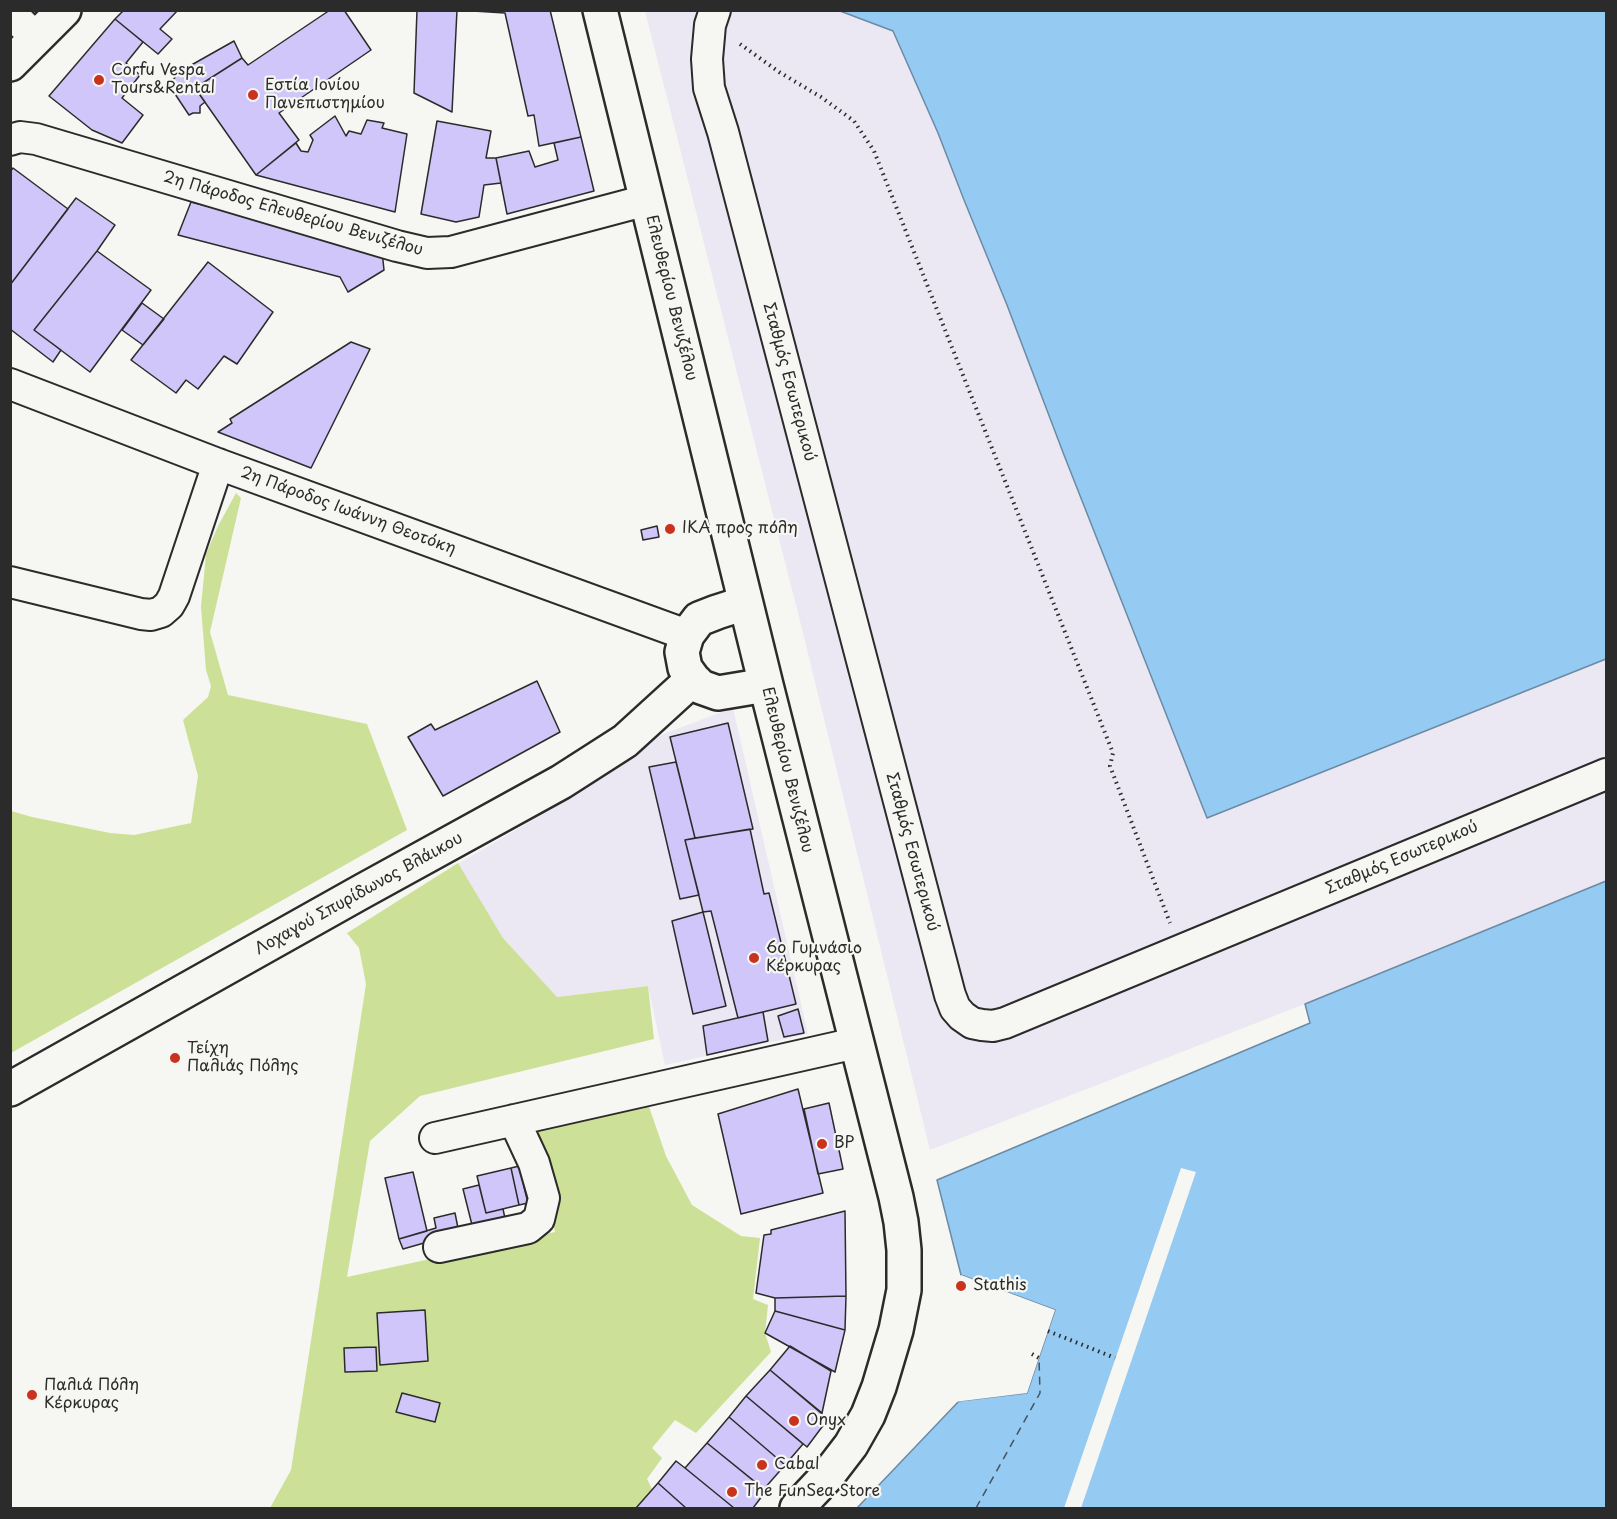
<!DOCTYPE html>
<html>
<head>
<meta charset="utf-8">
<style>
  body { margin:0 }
  #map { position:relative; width:1617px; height:1519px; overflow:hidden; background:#f6f6f2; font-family:"Playpen Sans",sans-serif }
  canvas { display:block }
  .frame { position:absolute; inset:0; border:12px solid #2b2b2b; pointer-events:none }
</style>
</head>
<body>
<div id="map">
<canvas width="1617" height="1519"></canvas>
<div class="frame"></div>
</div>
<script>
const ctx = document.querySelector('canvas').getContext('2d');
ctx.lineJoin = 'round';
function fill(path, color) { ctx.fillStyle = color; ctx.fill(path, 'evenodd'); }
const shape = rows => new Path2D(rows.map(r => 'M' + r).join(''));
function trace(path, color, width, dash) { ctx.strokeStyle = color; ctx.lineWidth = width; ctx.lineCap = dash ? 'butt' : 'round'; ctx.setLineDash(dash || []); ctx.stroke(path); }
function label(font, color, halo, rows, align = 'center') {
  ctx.font = font + ' "Playpen Sans",sans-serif'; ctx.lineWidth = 4.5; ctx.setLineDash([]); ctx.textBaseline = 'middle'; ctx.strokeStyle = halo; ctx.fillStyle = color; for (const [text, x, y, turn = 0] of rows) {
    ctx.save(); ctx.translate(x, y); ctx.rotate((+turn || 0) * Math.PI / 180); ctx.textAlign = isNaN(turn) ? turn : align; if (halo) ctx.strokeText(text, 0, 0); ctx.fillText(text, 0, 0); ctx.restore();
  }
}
fill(shape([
  [645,11,840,11,893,31,938,133,963,200,1007,305,1064,455,1207,818,1606,659,1606,881,1305,1004,930,1150,801,625],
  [733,708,808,1034,665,1065,648,986,557,997,503,938,458,864,553,808,658,736]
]), '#ebe8f4');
fill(shape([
  [236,493,241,498,210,632,228,695,367,724,407,830,11,1053,11,811,32,817,110,833,134,835,191,823,198,776,183,720,208,697,211,686,206,670,201,607,206,554,218,526],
  [458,863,503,938,557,997,648,986,654,1039,420,1096,370,1141,347,1277,555,1232,529,1124,645,1095,666,1156,692,1205,741,1236,760,1238,753,1299,768,1305,765,1333,771,1352,696,1433,675,1420,652,1448,662,1458,647,1479,652,1489,636,1508,270,1508,291,1470,366,984,359,948,347,933]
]), '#cce197');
const water = shape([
  [840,11,1606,11,1606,659,1207,818,1064,455,1007,305,964,200,938,133,893,31,840,11],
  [1606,881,1606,1508,857,1508,959,1401,1027,1393,1055,1310,961,1275,937,1180,1310,1023,1305,1004,1606,881]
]);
fill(water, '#95caf3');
trace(water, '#6b8aa3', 1.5);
fill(shape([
  [1181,1168,1196,1172,1081,1508,1064,1508],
  [961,1275,1055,1310,1027,1393,954,1402,958,1398,1025,1390,1051,1311,960,1278]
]), '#f6f6f2');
trace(shape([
  [976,1508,1040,1393,1039,1358]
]), '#46535d', 1.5, [8, 6]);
const building = shape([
  [124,10,178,10,160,29,172,39,158,54,115,19,124,10],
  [330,10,344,10,371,50,279,113,299,140,256,175,195,88,242,58,248,65,330,10],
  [417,10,457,10,452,112,414,93,417,10],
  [457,10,550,10,581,137,539,146,534,115,528,116,505,13,457,10],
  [115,19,143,42,126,63,140,75,122,98,143,115,122,143,92,130,49,96,115,19],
  [234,41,242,58,195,88,205,102,200,106,200,113,193,113,189,115,169,85,179,72,234,41],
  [335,116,346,136,349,131,361,134,367,120,384,123,382,128,407,134,395,212,256,175,296,143,301,151,308,152,313,140,310,135,335,116],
  [437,121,491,131,486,158,496,158,501,183,484,185,479,217,456,222,421,214,437,121],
  [581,137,594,191,507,214,496,158,529,151,535,167,558,160,554,143,581,137],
  [13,168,68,209,10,285,10,172,13,168],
  [76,198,115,225,97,251,34,330,61,350,53,362,10,329,10,285,76,198],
  [191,202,382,251,384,270,348,292,340,277,178,235,191,202],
  [97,251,151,290,90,372,34,330,97,251],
  [208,262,273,312,237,364,224,356,198,389,186,380,176,393,131,360,208,262],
  [142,303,164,319,143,345,122,330,142,303],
  [351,342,370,349,311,468,218,432,232,423,230,419,351,342],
  [657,526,659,537,643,540,641,530,657,526],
  [537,681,560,732,443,796,408,737,431,724,435,730,537,681],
  [728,723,753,829,695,838,670,737,728,723],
  [676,762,695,838,685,840,699,895,680,899,649,767,676,762],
  [750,829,764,894,769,893,796,1004,738,1018,711,911,703,912,685,840,750,829],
  [703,912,726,1006,693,1014,672,921,703,912],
  [798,1009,804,1033,784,1037,778,1016,798,1009],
  [763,1012,768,1041,707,1055,703,1026,763,1012],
  [798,1089,823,1193,741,1214,718,1114,798,1089],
  [829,1103,843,1169,818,1174,804,1109,829,1103],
  [519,1166,528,1203,519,1205,511,1168,519,1166],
  [511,1168,519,1205,486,1213,477,1176,511,1168],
  [413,1172,427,1231,399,1239,385,1178,413,1172],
  [479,1185,486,1213,503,1209,506,1223,473,1229,463,1189,479,1185],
  [845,1211,846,1296,775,1298,756,1293,764,1235,771,1234,771,1230,845,1211],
  [455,1213,459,1233,403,1249,399,1239,436,1228,434,1218,455,1213],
  [846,1296,845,1330,775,1311,775,1298,846,1296],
  [425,1310,428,1361,380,1365,377,1313,425,1310],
  [775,1311,845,1330,835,1372,765,1333,775,1311],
  [790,1346,831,1371,822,1413,770,1370,790,1346],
  [376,1347,377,1371,345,1372,344,1348,376,1347],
  [770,1370,828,1419,807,1447,746,1396,770,1370],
  [402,1393,440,1403,435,1422,396,1412,402,1393],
  [746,1396,803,1444,785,1465,729,1417,746,1396],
  [729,1417,785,1465,764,1489,707,1443,729,1417],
  [707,1443,766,1491,753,1508,734,1508,685,1468,707,1443],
  [676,1461,685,1468,734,1508,686,1508,658,1483,676,1461],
  [658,1483,686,1508,636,1508,658,1483]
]);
fill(building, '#d0c6f9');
trace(building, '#2b2b2b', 1.5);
const minor = shape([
  [715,10,710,25,707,59,709,88,723,132,950,995,955,1008,962,1016,972,1023,982,1025,993,1026,1005,1023,1606,774],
  [10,12,36,38],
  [10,140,20,137,36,139,397,246,427,253,451,252,647,200],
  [10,384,218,464,687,635],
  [10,582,141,614,151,615,161,612,169,605,174,596,218,464],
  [435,1138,856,1043],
  [439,1247,528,1228,539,1219,544,1198,534,1163,514,1120]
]);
const major = shape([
  [600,10,766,685,896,1197,901,1222,904,1250,904,1290,896,1330,879,1387,868,1415,851,1445,828,1475,797,1508],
  [10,64,64,10],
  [745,603,717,612,699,619,687,635,682,652,685,668,693,679,701,687,718,693,766,685],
  [10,1089,361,892,561,782,625,741,693,679]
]);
trace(minor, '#2b2b2b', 34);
trace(major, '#2b2b2b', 38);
trace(shape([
  [740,44,779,72,821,97,854,121,874,151,1113,753,1110,766,1170,923],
  [1048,1331,1115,1358],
  [1032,1354,1039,1358]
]), '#2b2b2b', 4, [1.5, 4.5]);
trace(minor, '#f6f6f2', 30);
trace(major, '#f6f6f2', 33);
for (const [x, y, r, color] of [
  [99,80,6,"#c8321e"],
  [253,95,6,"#c8321e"],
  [670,529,6,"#c8321e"],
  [754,958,6,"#c8321e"],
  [175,1058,6,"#c8321e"],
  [822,1144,6,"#c8321e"],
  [961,1286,6,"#c8321e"],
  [32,1395,6,"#c8321e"],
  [794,1421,6,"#c8321e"],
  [762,1465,6,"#c8321e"],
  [732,1492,6,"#c8321e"]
]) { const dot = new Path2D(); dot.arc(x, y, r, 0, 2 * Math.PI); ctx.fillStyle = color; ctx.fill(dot); trace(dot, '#f6f6f2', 2); }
label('16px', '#2b2b2b', '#f6f6f2', [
  ["Corfu Vespa",111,71],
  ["Tours&Rental",111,89],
  ["Εστία Ιονίου",265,86],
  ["Πανεπιστημίου",265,104],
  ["ΙΚΑ προς πόλη",682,529],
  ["6ο Γυμνάσιο",766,949],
  ["Κέρκυρας",766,967],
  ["Τείχη",187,1049],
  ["Παλιάς Πόλης",187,1067],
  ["BP",834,1144],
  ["Stathis",973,1286],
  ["Παλιά Πόλη",44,1386],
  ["Κέρκυρας",44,1404],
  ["Onyx",806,1421],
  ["Cabal",774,1465],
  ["The FunSea Store",744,1492]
], 'left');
label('16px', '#2b2b2b', '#f6f6f2', [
  ["2η Πάροδος Ελευθερίου Βενιζέλου",293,214,16],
  ["Ελευθερίου Βενιζέλου",671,298,76],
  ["Σταθμός Εσωτερικού",789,382,75],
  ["2η Πάροδος Ιωάννη Θεοτόκη",348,511,20],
  ["Ελευθερίου Βενιζέλου",787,770,76],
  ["Σταθμός Εσωτερικού",912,852,75],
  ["Σταθμός Εσωτερικού",1402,858,-23],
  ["Λοχαγού Σπυρίδωνος Βλάικου",359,894,-29]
]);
</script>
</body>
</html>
